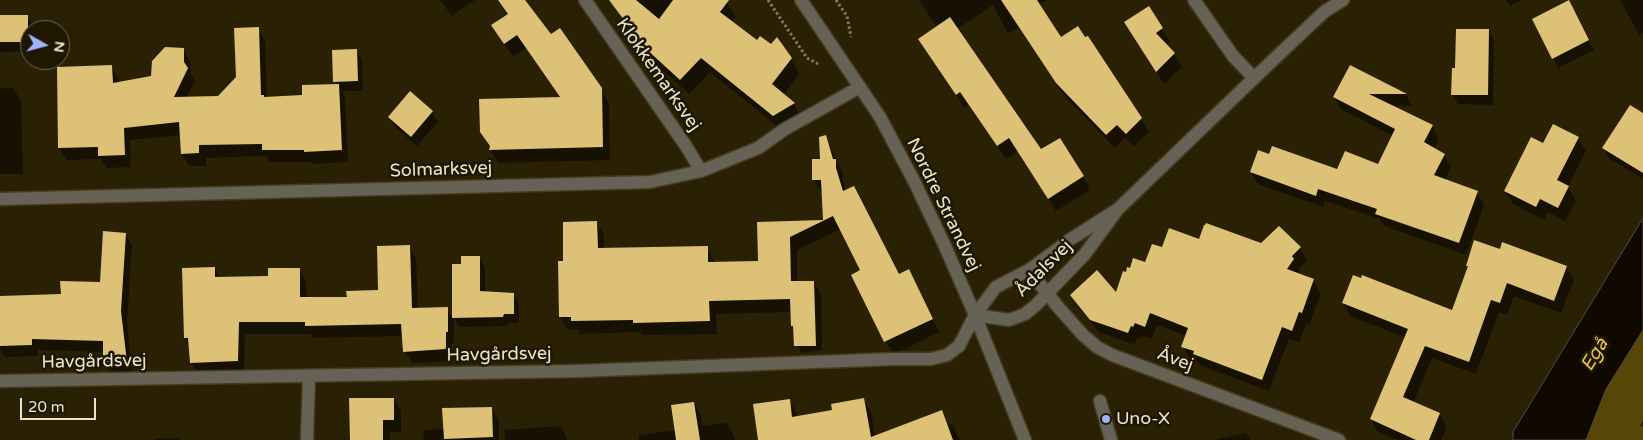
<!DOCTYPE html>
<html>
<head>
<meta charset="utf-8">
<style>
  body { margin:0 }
  #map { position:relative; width:1643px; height:440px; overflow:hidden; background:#2a2105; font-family:"Varela Round",sans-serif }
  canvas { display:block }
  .north { position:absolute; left:20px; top:20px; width:50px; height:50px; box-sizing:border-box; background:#201700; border:1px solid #716955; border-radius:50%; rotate:97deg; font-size:14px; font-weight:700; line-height:20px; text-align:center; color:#eae4d4 }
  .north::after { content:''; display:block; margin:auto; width:18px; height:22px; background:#9db4fd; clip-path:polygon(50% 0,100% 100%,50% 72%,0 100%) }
  .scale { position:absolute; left:20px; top:398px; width:76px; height:22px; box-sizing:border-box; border:2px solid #eae4d4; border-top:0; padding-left:6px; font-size:15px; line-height:18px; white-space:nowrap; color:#eae4d4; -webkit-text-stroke:4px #201700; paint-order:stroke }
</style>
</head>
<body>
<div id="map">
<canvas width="1643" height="440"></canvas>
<div class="north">N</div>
<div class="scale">20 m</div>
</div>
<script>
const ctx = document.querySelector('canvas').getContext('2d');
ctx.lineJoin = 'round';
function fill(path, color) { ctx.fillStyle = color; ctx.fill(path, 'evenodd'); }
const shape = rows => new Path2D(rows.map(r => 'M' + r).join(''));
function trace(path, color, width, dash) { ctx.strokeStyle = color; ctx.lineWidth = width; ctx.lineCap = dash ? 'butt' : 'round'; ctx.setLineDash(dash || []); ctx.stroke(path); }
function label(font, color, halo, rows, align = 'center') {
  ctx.font = font + ' "Varela Round",sans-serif'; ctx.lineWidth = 5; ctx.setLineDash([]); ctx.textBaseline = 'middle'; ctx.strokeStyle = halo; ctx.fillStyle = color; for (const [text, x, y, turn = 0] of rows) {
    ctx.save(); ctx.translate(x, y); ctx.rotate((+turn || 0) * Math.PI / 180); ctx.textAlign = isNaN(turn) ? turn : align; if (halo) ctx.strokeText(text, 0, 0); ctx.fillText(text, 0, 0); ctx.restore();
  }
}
fill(shape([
  [1643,330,1643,421,1640,426,1643,427,1643,440,1586,440,1606,389]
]), '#584608');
const water = shape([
  [1643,218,1643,330,1606,389,1586,440,1513,440,1513,432,1643,218]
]);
fill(water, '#100900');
trace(water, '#514b40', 1);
fill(shape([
  [440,0,475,0,452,16],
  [498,0,519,0,600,88,609,103,610,160,498,163,481,132,560,98,526,48,513,57,501,39,493,26,508,15],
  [623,0,725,0,736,17,731,23,757,42,791,59,799,74,783,95,794,104,802,119,782,130,710,72,689,94,655,63,625,23,616,8],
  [919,0,1047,0,1038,4,1061,39,1141,118,1149,132,1134,146,1125,137,1115,148,1065,97,1019,28,1008,33,993,5,957,29,1041,150,1083,176,1090,190,1056,211,1018,151,1006,159,968,105,965,108,927,53,919,40,937,27],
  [1506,0,1522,0,1510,6],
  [1620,0,1643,0,1643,33,1639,35],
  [1149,8,1170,42,1166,45,1174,54,1182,67,1164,84,1134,36],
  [1574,12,1594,50,1558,68,1553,58],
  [0,16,27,16,33,26,33,30,30,30,30,51,0,52],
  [258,29,265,41,267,98,304,97,337,85,335,81,356,50,362,60,363,91,342,91,345,97,348,162,312,164,311,162,270,162,266,156,206,158,206,166,189,166,182,154,181,135,130,140,131,167,106,168,101,159,66,160,59,148,58,68,111,67,119,79,119,83,153,77,183,49,190,61,191,74,195,81,186,98,218,97,237,78],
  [1488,31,1494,40,1493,105,1458,104,1452,95,1457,69],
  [1350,66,1406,95,1412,106,1391,106,1432,126,1439,139,1434,149,1444,155,1451,167,1445,181,1477,192,1484,205,1466,255,1384,226,1380,219,1325,201,1323,207,1258,184,1251,172,1338,171,1378,166,1393,136,1341,109,1334,97],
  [0,88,13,88,21,101,23,174,0,174],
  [1643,111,1643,179,1609,158,1603,148],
  [432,112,438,122,417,146,395,127,389,117],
  [825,137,843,173,843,182,846,191,899,275,916,284,939,332,893,355,853,275,862,271,841,229,797,250,797,282,814,282,821,295,822,350,802,353,795,340,792,312,716,314,717,334,642,335,640,332,580,334,578,329,568,330,560,317,565,262,596,222,604,235,604,250,707,248,715,263,759,262,759,223,824,221,823,192,821,192,814,180,821,160],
  [1578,138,1586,151,1568,187,1576,201,1565,221,1548,212,1544,220,1513,204,1505,191,1544,145],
  [125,234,132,245,127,323,132,373,111,373,104,362,104,352,38,350,38,356,5,357,0,349,0,297,63,295,101,283],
  [1199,240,1300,248,1307,260,1299,269,1300,272,1299,275,1313,280,1321,293,1309,325,1306,324,1299,343,1289,339,1269,391,1202,366,1200,363,1190,359,1183,347,1187,336,1157,325,1152,339,1142,335,1140,339,1137,338,1135,345,1099,332,1079,308,1071,295,1116,294,1126,274,1131,270,1146,264,1163,249],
  [409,246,416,258,418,309,447,309,454,320,453,265,462,265,479,257,485,267,485,293,513,294,519,304,519,323,509,323,508,326,459,327,454,318,454,343,452,343,452,361,412,363,405,351,403,336,313,338,311,334,245,334,244,373,198,374,191,362,190,347,185,338,183,269,215,268,220,278,269,277,299,269,306,281,307,298,348,298,379,291],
  [1500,251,1566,267,1574,280,1561,313,1514,296,1507,315,1499,312,1476,374,1432,358,1413,403,1439,414,1447,427,1441,440,1397,440,1378,432,1371,419,1406,338,1350,316,1343,303,1453,312,1469,268,1467,265],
  [394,399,401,411,401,432,390,432,390,440,351,440],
  [789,400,795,410,804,440,759,440],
  [864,400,871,412,875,436,878,440,838,440],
  [694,403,701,416,702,426,727,423,734,436,735,440,639,440,639,435,676,430],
  [491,408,499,420,499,440,424,440,423,430,444,429],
  [941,412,948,425,952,424,960,440,912,440],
  [561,426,566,436,567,440,505,440,504,430],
  [1246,433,1250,440,1214,440],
  [180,438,181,440,156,440,156,439]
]), '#0007');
fill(shape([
  [498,0,525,0,551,34,560,28,602,88,603,147,489,150,490,146,480,132,479,99,560,97,517,35,504,44,491,25,508,14],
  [609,0,636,0,659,19,673,0,729,0,720,12,757,40,760,36,771,44,777,37,792,58,772,84,795,103,773,116,701,58,680,80,645,48],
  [1001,0,1037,0,1061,37,1078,26,1085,37,1088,36,1142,118,1126,134,1117,125,1106,135,1056,83],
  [1569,0,1589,40,1552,59,1532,19],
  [1149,6,1163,28,1156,33,1175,53,1156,72,1124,22],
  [0,15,28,15,28,42,0,42],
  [950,17,1041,149,1060,138,1084,176,1048,199,1009,138,997,146,960,92,956,95,918,39],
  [259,27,261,95,264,95,264,97,302,95,302,85,339,84,342,150,304,152,304,150,262,150,262,144,199,145,199,153,181,154,179,122,124,128,125,155,98,156,98,147,58,148,57,67,112,65,113,83,151,76,152,61,165,47,184,48,184,62,188,68,174,97,218,96,236,77,234,28],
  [1456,29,1489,29,1488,95,1451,95,1452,68,1455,68],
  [357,49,358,81,333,82,332,50],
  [1350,65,1407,94,1369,94,1433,125,1424,142,1445,154,1434,175,1478,191,1459,243,1375,214,1377,209,1318,189,1316,196,1250,172,1258,150,1269,154,1272,146,1337,169,1345,151,1378,164,1395,129,1333,97],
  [410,91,433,111,411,137,388,117],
  [1630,105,1643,113,1643,173,1602,148],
  [1553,124,1579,137,1557,180,1569,186,1558,208,1540,199,1536,207,1504,191,1531,137,1543,143],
  [826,135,833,159,836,159,836,168,843,191,854,186,899,274,909,269,933,319,884,342,851,275,860,270,833,216,790,237,791,281,814,281,816,346,794,346,793,326,791,326,790,299,709,301,710,321,633,323,633,320,571,321,571,317,559,317,558,261,563,261,563,222,597,221,598,248,708,246,708,262,758,261,757,222,823,220,821,180,812,180,812,159,820,159,819,137],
  [1206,223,1261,243,1279,226,1301,247,1292,256,1294,259,1287,269,1314,279,1302,313,1299,312,1292,331,1282,327,1262,380,1193,354,1194,351,1181,347,1188,328,1150,313,1145,327,1135,323,1133,327,1131,326,1128,333,1090,320,1070,295,1097,270,1116,292,1123,271,1126,272,1127,267,1130,268,1133,258,1145,262,1152,244,1162,247,1169,228,1199,239,1204,225,1205,225],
  [103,231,126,233,121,311,127,362,103,362,103,341,32,339,32,345,0,346,0,296,61,294,60,281,100,282],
  [1474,240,1500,249,1502,242,1567,266,1554,301,1507,283,1500,303,1491,300,1469,362,1425,346,1403,397,1440,413,1429,440,1416,440,1370,419,1408,329,1342,303,1353,275,1361,278,1362,275,1452,310,1468,266,1466,266],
  [410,245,412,308,448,307,448,332,446,332,446,349,403,352,401,324,305,326,305,322,239,322,238,361,190,363,188,338,184,338,182,268,215,267,215,277,268,276,268,268,300,268,300,297,347,297,346,291,378,290,377,246],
  [461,256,480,256,480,291,514,293,514,314,504,314,503,317,452,318,452,264,461,264],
  [349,398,394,398,394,420,383,420,383,440,350,440],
  [864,398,871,437,942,410,953,440,758,440,753,404,790,399,792,417,832,410,831,404],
  [694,402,700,440,676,440,671,405],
  [492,407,493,437,444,439,442,408]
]), '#dcc176');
const minor = shape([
  [585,0,686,146,701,171],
  [801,0,880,117,914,181,944,244,975,315,1025,440],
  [1194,0,1233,56,1254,78],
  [0,199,650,182,701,171,758,148,785,129,860,87],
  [1029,270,1058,307,1083,335,1097,347,1112,355,1339,440],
  [975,315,1009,320,1025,314,1036,305,1085,254,1118,209,1272,61,1324,12,1343,0],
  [0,381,578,371,894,359,931,359,947,355,959,346,975,315,996,287,1029,270,1071,239,1118,209],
  [1100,401,1111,440],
  [307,440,309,376]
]);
trace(minor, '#453c22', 15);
trace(shape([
  [768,0,807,58,820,65],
  [836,0,847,16,851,37]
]), '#817963', 3, [2.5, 2.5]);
trace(minor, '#666255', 12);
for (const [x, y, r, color] of [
  [1106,419,5,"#9db4fd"]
]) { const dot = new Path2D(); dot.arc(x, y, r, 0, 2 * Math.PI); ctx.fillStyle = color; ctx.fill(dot); trace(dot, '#201700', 2); }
label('18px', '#eae4d4', '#201700', [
  ["Klokkemarksvej",658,75,55],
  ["Solmarksvej",441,170,-2],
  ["Nordre Strandvej",943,205,64],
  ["Ådalsvej",1044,269,-45],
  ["Havgårdsvej",499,355,-1],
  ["Åvej",1175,360,20],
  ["Havgårdsvej",94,362,-1]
]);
label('18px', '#eae4d4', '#201700', [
  ["Uno-X",1116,419]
], 'left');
label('italic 19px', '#e3c056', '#201700', [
  ["Egå",1595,355,-59]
]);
</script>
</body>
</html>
